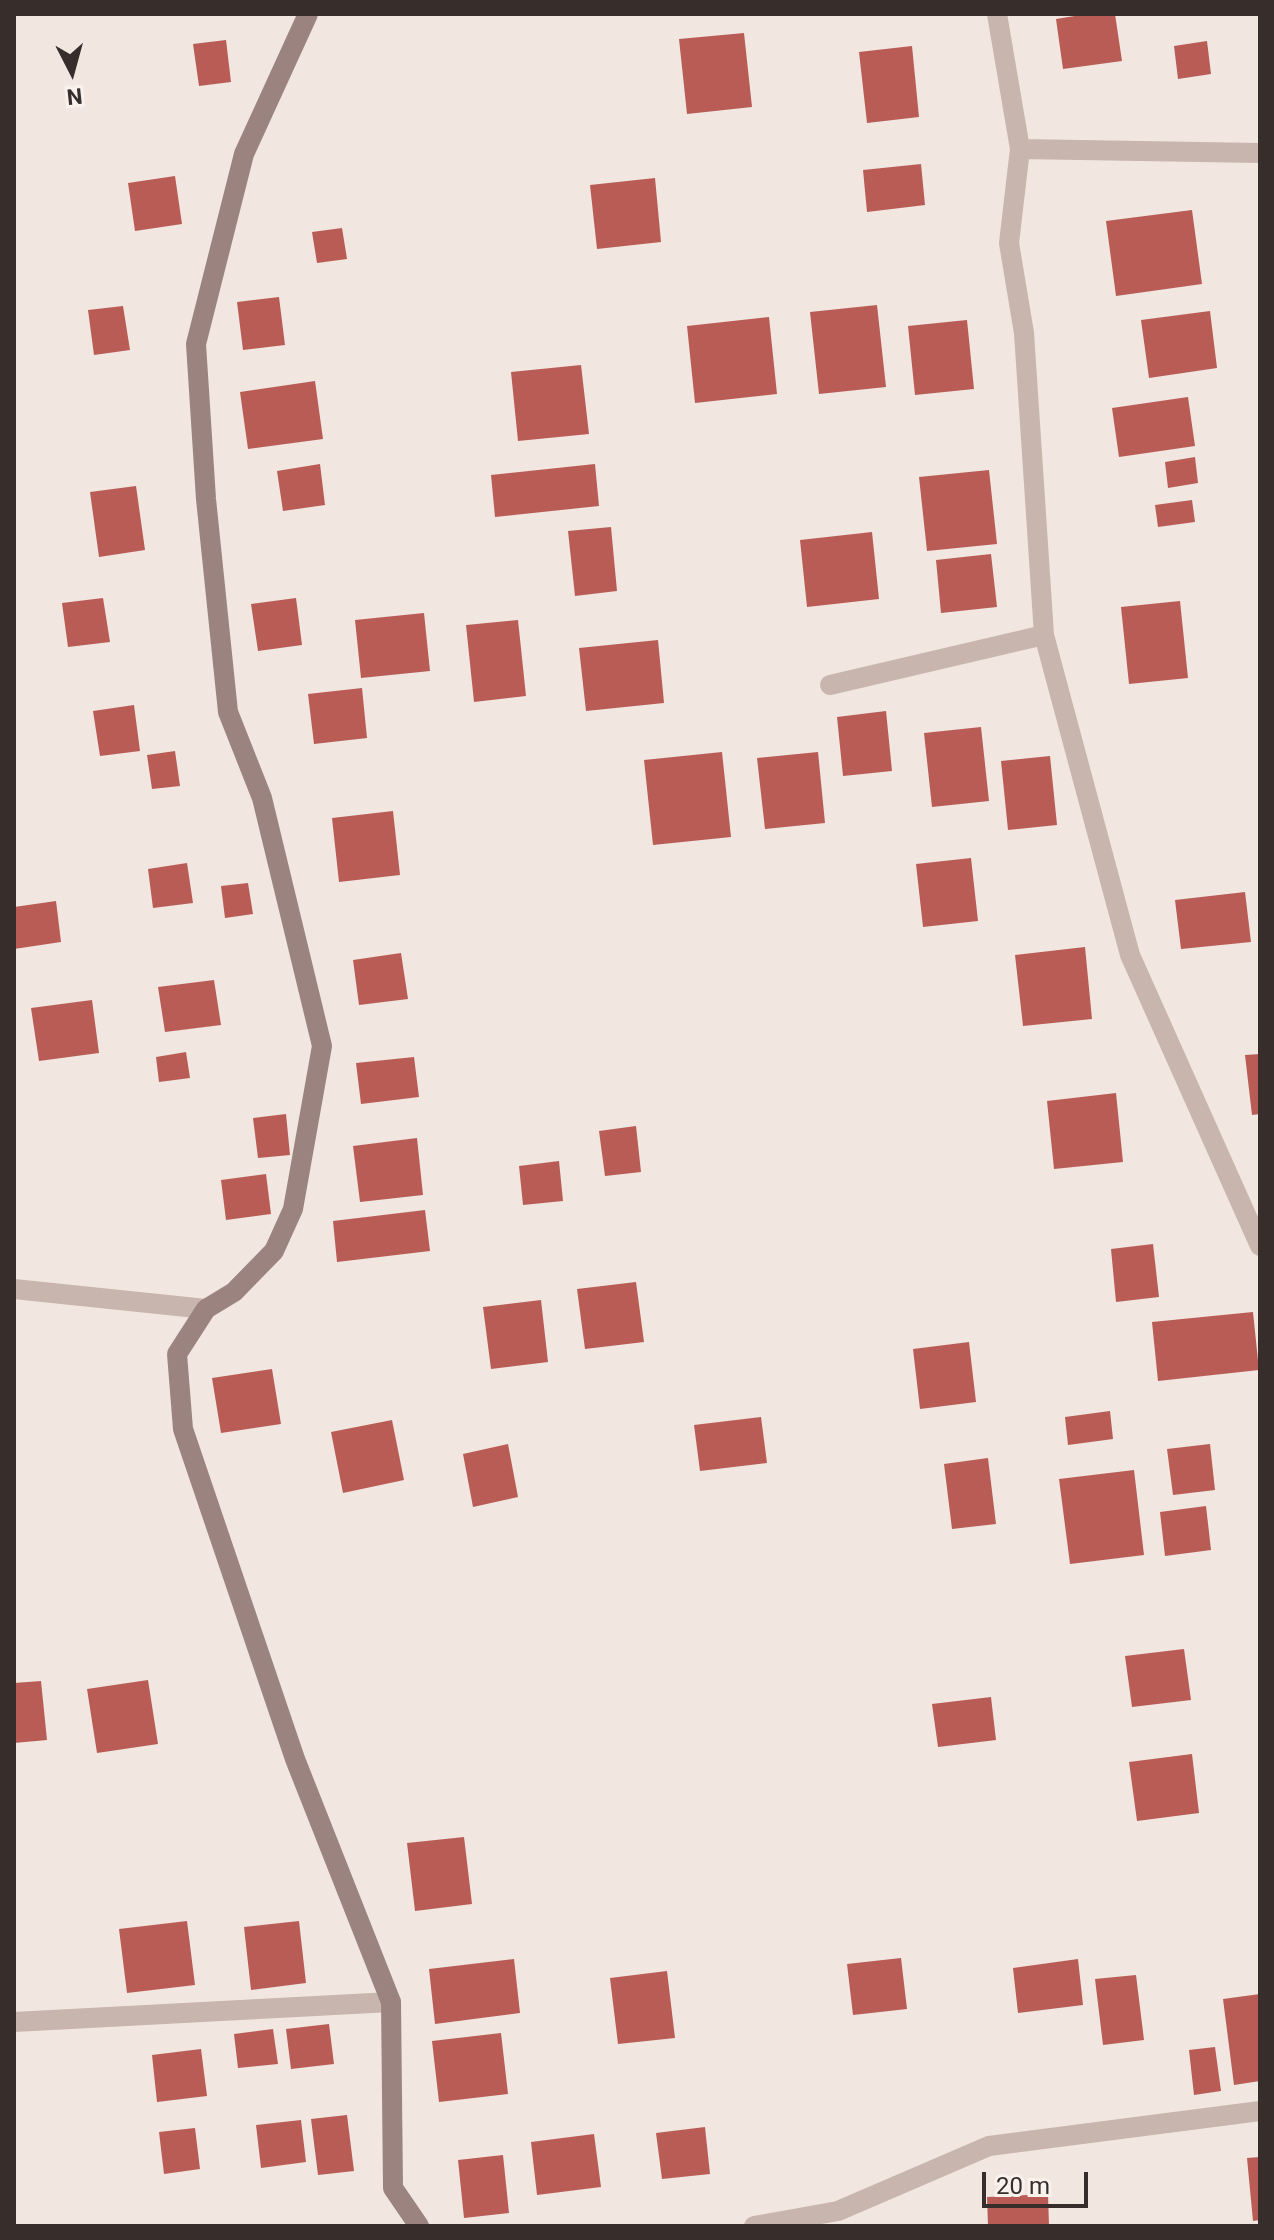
<!DOCTYPE html>
<html>
<head>
<meta charset="utf-8">
<style>
  body { margin:0 }
  #map { position:relative; width:1274px; height:2240px; overflow:hidden; background:#f1e6e0; font-family:Roboto,sans-serif }
  canvas { display:block }
  .frame { position:absolute; inset:0; border:16px solid #372d2b; pointer-events:none }
  .north { position:absolute; left:32px; top:32px; width:80px; height:80px; -webkit-text-stroke:6px #f9f1ec; paint-order:stroke; rotate:174deg; font-size:22px; font-weight:700; line-height:32px; text-align:center; color:#372d2b }
  .north::after { content:''; display:block; margin:auto; width:28px; height:36px; background:#372d2b; clip-path:polygon(50% 0,100% 100%,50% 72%,0 100%) }
  .scale { position:absolute; left:982px; top:2172px; width:106px; height:36px; box-sizing:border-box; border:4px solid #372d2b; border-top:0; padding-left:10px; font-size:24px; line-height:28px; white-space:nowrap; color:#372d2b; -webkit-text-stroke:6px #f9f1ec; paint-order:stroke }
</style>
</head>
<body>
<div id="map">
<canvas width="1274" height="2240"></canvas>
<div class="frame"></div>
<div class="north">N</div>
<div class="scale">20 m</div>
</div>
<script>
const ctx = document.querySelector('canvas').getContext('2d');
ctx.lineJoin = 'round';
function fill(path, color) { ctx.fillStyle = color; ctx.fill(path, 'evenodd'); }
const shape = rows => new Path2D(rows.map(r => 'M' + r).join(''));
function trace(path, color, width, dash) { ctx.strokeStyle = color; ctx.lineWidth = width; ctx.lineCap = dash ? 'butt' : 'round'; ctx.setLineDash(dash || []); ctx.stroke(path); }
fill(shape([
  [1087,14,1115,14,1122,61,1063,69,1056,19],
  [744,33,752,107,687,114,679,39],
  [226,40,231,82,199,86,193,44],
  [1207,41,1211,74,1178,79,1174,46],
  [912,46,919,117,867,123,859,52],
  [921,164,925,205,867,212,863,170],
  [175,176,182,224,135,231,128,183],
  [655,178,661,242,597,249,590,185],
  [1192,210,1202,284,1116,296,1106,221],
  [342,228,347,259,317,263,312,232],
  [279,297,285,345,243,350,237,302],
  [877,305,886,387,819,394,810,312],
  [123,306,130,350,94,355,88,310],
  [1210,311,1217,368,1149,378,1141,320],
  [769,317,777,394,695,403,687,326],
  [967,320,974,389,915,395,908,326],
  [581,365,589,434,518,441,511,372],
  [315,381,323,439,248,449,240,392],
  [1188,397,1195,446,1119,457,1112,408],
  [1195,457,1198,483,1168,488,1165,462],
  [320,464,325,505,283,511,277,471],
  [595,464,599,506,495,517,491,475],
  [989,470,997,544,927,551,919,477],
  [136,486,145,550,99,557,90,492],
  [1192,500,1195,522,1158,527,1155,505],
  [611,527,617,591,575,596,568,531],
  [872,532,879,599,807,607,800,540],
  [991,554,997,607,941,613,936,560],
  [103,598,110,642,68,647,62,603],
  [296,598,302,645,258,651,251,604],
  [1180,601,1188,678,1129,684,1121,607],
  [424,613,430,671,361,678,355,620],
  [518,620,526,696,474,702,466,625],
  [658,640,664,703,586,711,579,648],
  [362,688,367,738,314,744,308,694],
  [134,705,140,751,100,756,93,711],
  [886,711,892,771,843,776,837,717],
  [981,727,989,801,932,807,924,733],
  [175,751,180,786,152,789,147,755],
  [722,752,731,837,653,845,644,760],
  [818,752,825,823,765,829,757,758],
  [1050,756,1057,825,1008,830,1001,761],
  [393,811,400,875,339,882,332,818],
  [971,858,978,921,923,927,916,864],
  [187,863,193,903,153,908,148,869],
  [248,883,253,914,225,918,221,886],
  [1245,892,1251,942,1181,949,1175,900],
  [56,901,61,942,14,949,14,907],
  [1085,947,1092,1019,1023,1026,1015,955],
  [401,953,408,999,359,1005,353,960],
  [214,980,221,1025,165,1032,158,987],
  [92,1000,99,1053,39,1061,31,1008],
  [186,1052,190,1078,159,1082,156,1057],
  [1260,1054,1260,1114,1252,1115,1245,1055],
  [414,1057,419,1097,361,1104,356,1063],
  [1116,1093,1123,1162,1054,1169,1047,1101],
  [286,1114,290,1155,258,1158,253,1118],
  [636,1126,641,1172,605,1176,599,1131],
  [417,1138,423,1195,360,1202,353,1146],
  [559,1161,563,1201,523,1205,519,1166],
  [266,1174,271,1214,226,1220,221,1180],
  [425,1210,430,1251,337,1262,333,1221],
  [1153,1244,1159,1297,1116,1302,1111,1249],
  [636,1282,644,1342,585,1349,577,1289],
  [541,1300,548,1362,491,1369,483,1307],
  [1253,1312,1259,1370,1158,1381,1152,1322],
  [969,1342,976,1402,920,1409,913,1349],
  [272,1369,281,1424,221,1433,212,1378],
  [1110,1411,1113,1439,1068,1445,1065,1417],
  [761,1417,767,1463,700,1471,694,1425],
  [392,1420,404,1480,343,1493,331,1432],
  [508,1444,518,1497,473,1507,463,1454],
  [1210,1444,1215,1490,1173,1495,1167,1449],
  [988,1458,996,1524,952,1529,944,1464],
  [1134,1470,1144,1555,1070,1564,1059,1479],
  [1206,1506,1211,1550,1165,1556,1160,1512],
  [1184,1649,1191,1700,1132,1707,1125,1656],
  [148,1680,158,1744,97,1753,87,1689],
  [41,1681,47,1740,14,1743,14,1683],
  [991,1697,996,1740,938,1747,932,1704],
  [1192,1754,1199,1813,1137,1821,1129,1762],
  [464,1837,472,1904,415,1911,407,1843],
  [187,1921,195,1985,127,1993,119,1929],
  [299,1921,306,1983,251,1990,244,1927],
  [901,1958,907,2009,853,2015,847,1964],
  [514,1959,520,2013,435,2024,429,1969],
  [1078,1959,1083,2005,1018,2013,1013,1968],
  [667,1971,675,2038,618,2044,610,1978],
  [1136,1975,1144,2040,1103,2045,1095,1979],
  [1260,1994,1260,2081,1234,2085,1223,1999],
  [329,2024,334,2064,291,2069,286,2029],
  [273,2029,278,2064,238,2068,234,2034],
  [501,2033,508,2094,439,2102,432,2041],
  [1215,2047,1221,2091,1194,2095,1189,2050],
  [201,2049,207,2096,157,2102,152,2055],
  [347,2115,354,2171,318,2175,311,2119],
  [301,2120,306,2162,261,2168,256,2125],
  [705,2127,710,2174,662,2179,656,2133],
  [195,2128,200,2169,164,2174,159,2132],
  [594,2134,601,2187,537,2195,531,2142],
  [503,2155,509,2213,464,2218,458,2160],
  [1260,2157,1260,2220,1253,2221,1247,2158],
  [1048,2194,1049,2226,988,2226,987,2197]
]), '#b95c56');
trace(shape([
  [997,14,1020,149,1009,243,1024,333,1044,635,1130,955,1260,1246],
  [1020,149,1260,153],
  [830,685,1044,635],
  [14,1289,206,1309],
  [14,2022,391,2002],
  [754,2226,838,2211,989,2146,1260,2111]
]), '#c8b5ad', 20);
trace(shape([
  [308,14,244,154,196,344,206,499,228,712,262,798,322,1046,293,1209,274,1251,234,1292,206,1309,177,1354,183,1429,295,1759,391,2002,393,2188,419,2226]
]), '#9b847f', 20);
</script>
</body>
</html>
